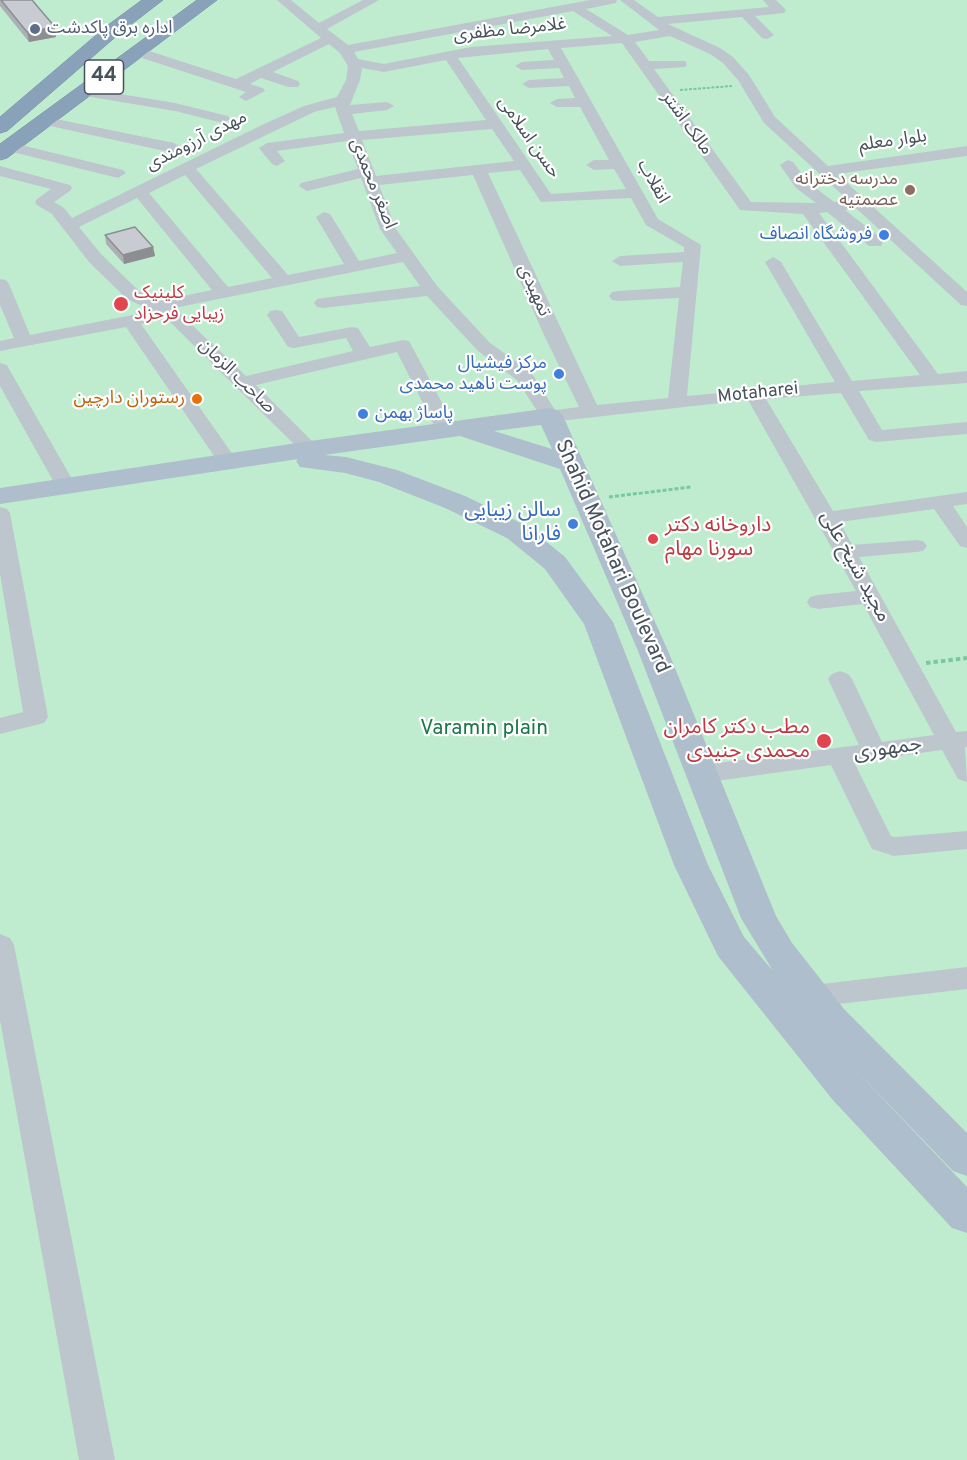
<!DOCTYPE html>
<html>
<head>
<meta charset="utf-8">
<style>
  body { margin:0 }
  canvas { display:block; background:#f1eeee }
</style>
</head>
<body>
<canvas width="967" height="1460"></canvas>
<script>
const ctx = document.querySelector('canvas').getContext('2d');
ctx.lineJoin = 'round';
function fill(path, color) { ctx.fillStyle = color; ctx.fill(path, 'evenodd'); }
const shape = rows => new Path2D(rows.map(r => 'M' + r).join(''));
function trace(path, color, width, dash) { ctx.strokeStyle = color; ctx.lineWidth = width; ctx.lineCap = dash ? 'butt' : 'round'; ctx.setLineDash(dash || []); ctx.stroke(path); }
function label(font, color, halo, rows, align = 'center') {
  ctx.font = font + ' Overpass,"Noto Sans Arabic",sans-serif'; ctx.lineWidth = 4.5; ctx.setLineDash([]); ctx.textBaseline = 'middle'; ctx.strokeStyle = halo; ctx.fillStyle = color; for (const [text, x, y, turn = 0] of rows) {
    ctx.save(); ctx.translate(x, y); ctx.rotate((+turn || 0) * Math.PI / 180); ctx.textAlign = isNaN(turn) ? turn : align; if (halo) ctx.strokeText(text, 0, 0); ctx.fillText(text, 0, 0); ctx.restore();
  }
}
fill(shape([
  [0,0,967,0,967,1460,0,1460]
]), '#bfeccf');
const highway = shape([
  [142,0,163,0,120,33,7,131,0,133,0,117,108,25,142,0],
  [197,0,217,0,7,158,0,160,0,144,197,0]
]);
trace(highway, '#748da6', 1);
trace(shape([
  [680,90,732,86]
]), '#79c89f', 2, [3, 1.5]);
trace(shape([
  [609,497,691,487]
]), '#79c89f', 3, [4, 2]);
trace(shape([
  [926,663,967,658]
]), '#79c89f', 4, [4.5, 3]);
fill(shape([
  [277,0,291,0,319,23,363,0,379,0,327,29,348,45,590,0,617,0,616,3,586,9,628,35,659,30,620,0,634,0,658,17,769,7,763,0,776,0,786,10,784,13,755,16,774,35,767,39,762,38,742,17,668,24,720,48,733,57,749,75,775,117,828,166,967,146,967,156,837,174,967,292,967,306,961,305,857,209,845,210,881,238,883,242,881,246,869,246,827,212,819,213,938,374,967,371,967,383,859,391,882,430,967,422,967,434,876,442,869,440,841,393,766,399,833,511,967,492,967,504,953,506,967,527,967,548,960,546,934,509,840,522,852,545,916,540,923,541,927,546,923,551,916,552,859,557,956,732,967,731,967,747,965,747,967,782,958,779,942,750,854,762,891,836,895,837,967,831,967,849,894,856,872,849,831,765,702,783,693,780,690,774,693,768,702,765,859,745,828,679,832,674,840,671,848,674,852,679,882,742,934,735,863,604,818,609,810,607,807,602,810,597,818,595,856,591,748,400,550,422,543,420,517,380,478,351,427,296,323,308,317,307,314,303,317,299,323,298,420,286,403,262,174,308,246,376,353,351,346,338,294,348,288,347,267,315,270,311,276,310,282,311,299,337,352,327,358,328,370,347,403,340,409,341,457,431,454,435,447,437,440,435,437,431,397,352,256,385,320,449,317,453,310,455,303,453,167,319,141,324,238,462,235,466,228,468,221,466,126,327,0,351,0,341,14,338,0,305,0,279,6,280,9,284,30,335,153,311,127,299,89,262,52,214,37,205,35,202,37,199,51,189,0,176,0,166,70,185,72,188,70,191,54,202,64,208,72,218,264,124,304,106,337,97,346,80,348,66,340,53,329,44,273,72,298,81,300,84,298,87,288,87,261,78,250,84,263,88,265,91,246,101,239,97,246,92,133,55,131,52,133,49,143,49,236,79,321,38,277,0],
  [573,11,612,36,471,47,384,64,358,59,354,52,573,11],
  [670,36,710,54,723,63,738,80,764,123,848,200,834,202,808,182,793,162,788,160,780,165,796,188,816,203,751,202,654,69,685,67,687,64,685,61,649,61,635,42,670,36],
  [622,43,740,210,803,214,920,375,852,381,781,262,773,257,765,262,835,382,687,396,701,245,658,219,561,48,622,43],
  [548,49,554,60,522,62,515,66,522,70,559,68,564,78,529,80,522,84,529,88,569,86,575,98,557,99,550,103,557,107,580,107,609,160,594,160,586,165,594,170,614,169,626,189,551,194,458,58,548,49],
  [446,60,486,120,359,131,352,114,387,110,394,106,387,102,350,105,360,80,362,68,384,72,446,60],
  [335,107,344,133,267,143,259,148,272,164,277,166,285,161,277,151,347,141,358,169,301,183,299,186,307,191,361,178,380,229,397,253,359,261,330,214,324,212,316,217,344,264,288,275,196,169,314,112,335,107],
  [492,129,514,161,376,176,362,140,492,129],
  [520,170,541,202,631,198,646,225,684,247,684,252,620,256,612,261,620,266,683,262,680,287,618,291,612,292,609,296,612,300,618,301,679,298,668,398,597,405,488,173,520,170],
  [185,175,272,278,228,287,149,193,185,175],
  [473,175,544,335,579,407,555,410,531,372,490,343,437,286,396,229,379,185,473,175],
  [137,198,212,290,159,301,139,291,101,254,79,227,137,198],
  [84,88,175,103,228,116,230,119,223,123,175,111,79,95,77,92,84,88],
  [46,117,174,143,182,148,174,153,41,124,39,121,46,117],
  [9,142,123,170,126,173,118,178,4,150,1,147,9,142],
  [0,363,7,365,9,369,76,486,73,490,66,492,59,490,56,486,0,386,0,363],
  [0,507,7,509,10,513,48,717,44,723,0,734,0,718,23,712,0,574,0,507],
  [0,934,10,938,14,945,115,1460,79,1460,0,1020,0,934],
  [967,967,967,989,813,1007,803,1004,799,996,803,988,813,985,967,967]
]), '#bdc6cd');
fill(shape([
  [550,408,559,411,563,416,668,651,776,916,792,943,844,1009,967,1133,967,1176,953,1171,846,1060,967,1187,967,1233,952,1228,832,1099,718,956,674,865,584,624,545,569,507,538,445,508,379,482,345,473,300,467,296,461,298,459,0,504,0,488,310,441,550,408],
  [541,425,552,449,494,431,541,425],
  [460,436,560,469,638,651,741,918,773,971,744,937,708,865,613,622,565,557,527,526,465,496,397,470,346,457,324,455,460,436]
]), '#afbecc');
fill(highway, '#89a2ba');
fill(shape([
  [0,0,32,0,56,37,29,42,0,6],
  [105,235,153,247,155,256,124,264,106,244]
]), '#acafb4');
fill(shape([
  [55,27,56,37,29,42,27,32],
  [153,247,155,256,124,264,123,255]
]), '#8c8e92');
const building = shape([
  [1,0,32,0,55,27,27,32,1,0],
  [135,227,153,247,123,255,105,235,135,227]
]);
fill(building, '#c8cbd1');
trace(building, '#8c8e92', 1.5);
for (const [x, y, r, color] of [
  [35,29,6,"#5c6f8a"],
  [910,190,6,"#8d6e63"],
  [884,235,6,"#3f7fe0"],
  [121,304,8,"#e0444e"],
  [559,374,6,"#3f7fe0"],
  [197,399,6,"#e8710a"],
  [363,414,6,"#3f7fe0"],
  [573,524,6,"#3f7fe0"],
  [653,539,6,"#e0444e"],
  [824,741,8,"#e0444e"]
]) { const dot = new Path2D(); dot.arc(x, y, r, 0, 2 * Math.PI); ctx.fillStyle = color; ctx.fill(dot); trace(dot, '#fff', 2); }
label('18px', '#4e5e75', '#fff', [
  ["اداره برق پاکدشت",47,29]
], 'left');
label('18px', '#47525b', '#fff', [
  ["غلامرضا مظفری",510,31,-6],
  ["مالک اشتر",686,124,54],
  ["حسن اسلامی",528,138,55],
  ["مهدی آرزومندی",197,142,-27],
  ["بلوار معلم",893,142,-8],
  ["انقلاب",652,182,61],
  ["اصغر محمدی",372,184,68],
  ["تمهیدی",533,291,66],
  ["صاحب الزمان",236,377,44],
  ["Motaharei",758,394,-6]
]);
label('18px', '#785e54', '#fff', [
  ["مدرسه دخترانه",898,180],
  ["عصمتیه",898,201]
], 'right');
label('18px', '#366cbe', '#fff', [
  ["فروشگاه انصاف",872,235],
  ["مرکز فیشیال",547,364],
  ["پوست ناهید محمدی",547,385],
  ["پاساژ بهمن",375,414,"left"]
], 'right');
label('18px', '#be3a42', '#fff', [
  ["کلینیک",134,294],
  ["زیبایی فرحزاد",134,315]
], 'left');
label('18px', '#c56008', '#fff', [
  ["رستوران دارچین",185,399]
], 'right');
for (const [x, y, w] of [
  [104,77,39]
]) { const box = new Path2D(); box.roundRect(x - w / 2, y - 17, w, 34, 4.5); ctx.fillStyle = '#fff'; ctx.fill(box); trace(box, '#47525b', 1.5); }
label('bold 20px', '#47525b', null, [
  ["44",104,77]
]);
label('21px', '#366cbe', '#fff', [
  ["سالن زیبایی",561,512],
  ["فارانا",561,536]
], 'right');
label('21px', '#be3a42', '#fff', [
  ["داروخانه دکتر",665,527],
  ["سورنا مهام",665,551],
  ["مطب دکتر کامران",810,729,"right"],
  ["محمدی جنیدی",810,753,"right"]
], 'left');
label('21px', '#47525b', '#fff', [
  ["Shahid Motahari Boulevard",611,557,66],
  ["مجید شیخ علی",854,567,61],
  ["جمهوری",888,750,-8]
]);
label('21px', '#1c7848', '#fff', [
  ["Varamin plain",484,730]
]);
</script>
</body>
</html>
